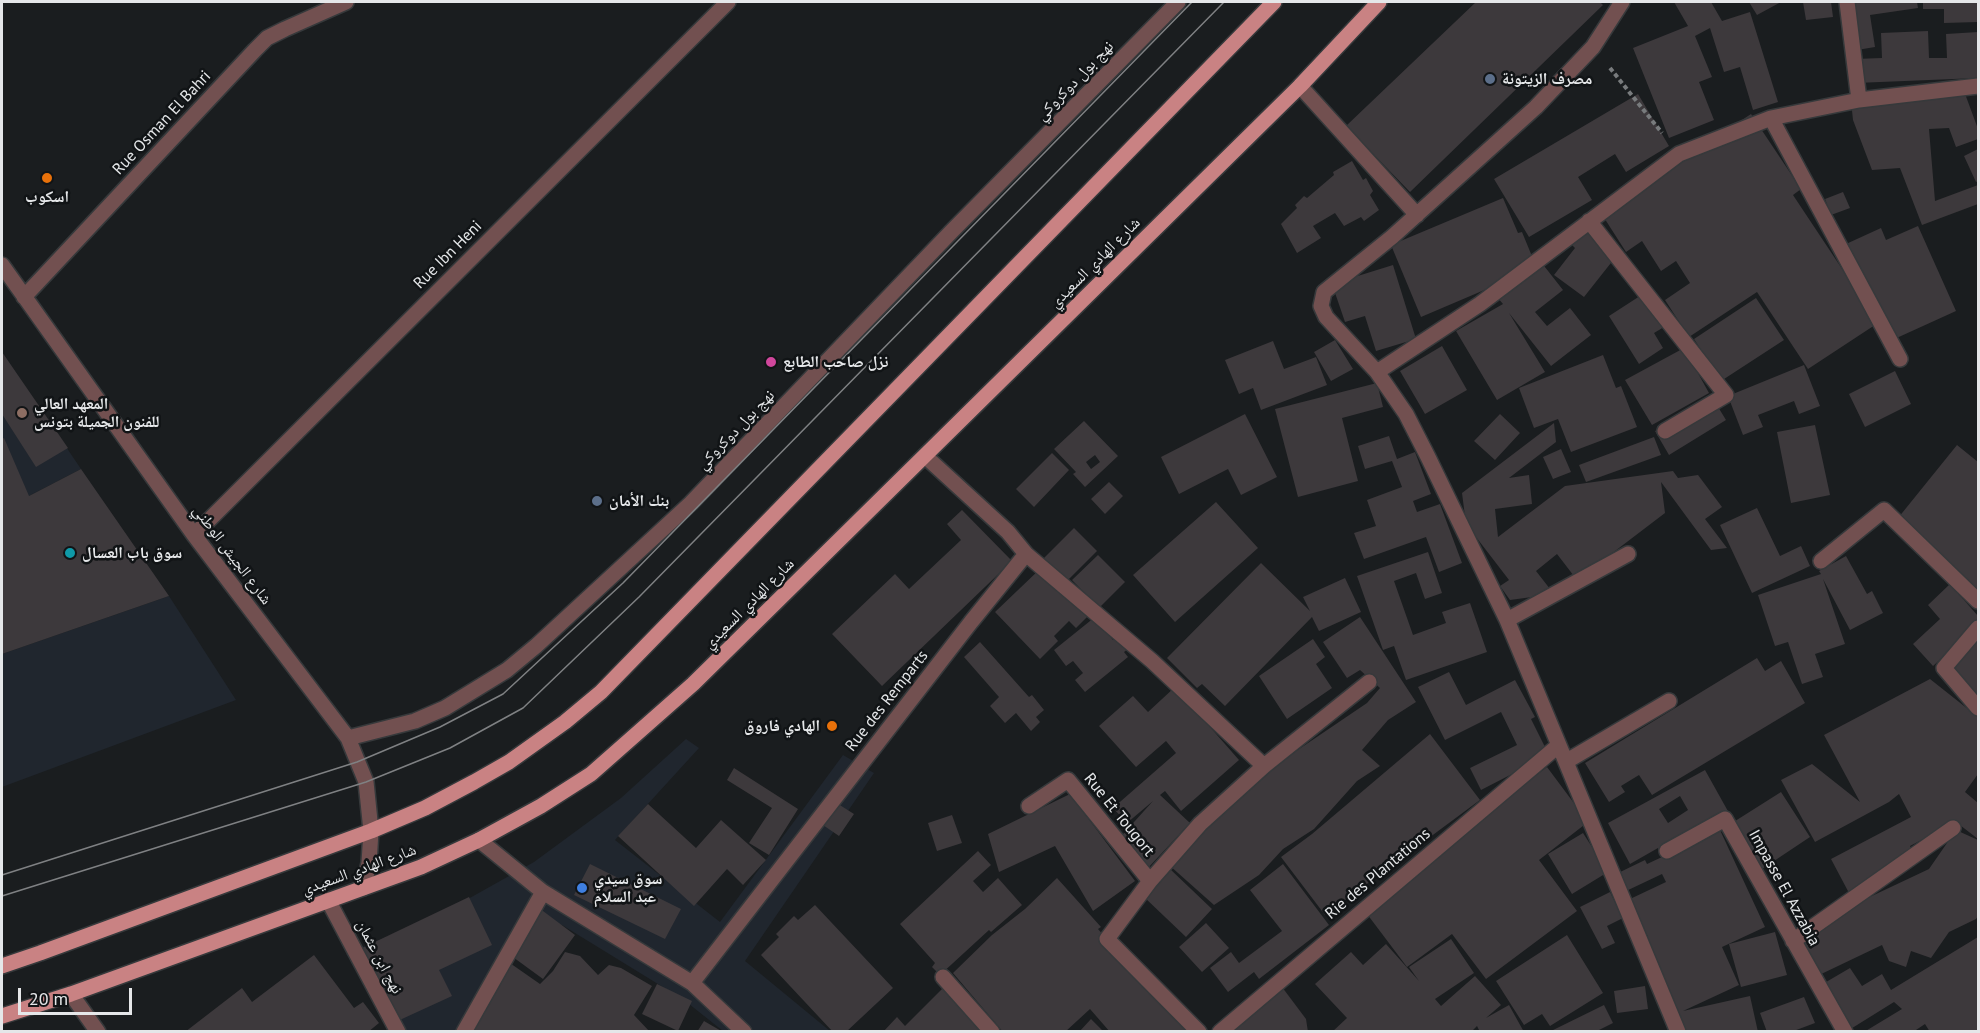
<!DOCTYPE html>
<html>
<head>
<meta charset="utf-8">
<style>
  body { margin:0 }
  #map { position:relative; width:1980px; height:1033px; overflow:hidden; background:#1a1d1f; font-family:"PT Sans",sans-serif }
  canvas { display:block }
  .frame { position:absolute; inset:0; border:3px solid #e5e7e9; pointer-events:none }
  .scale { position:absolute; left:18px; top:988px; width:114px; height:27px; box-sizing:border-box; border:3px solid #e5e7e9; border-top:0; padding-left:8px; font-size:18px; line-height:21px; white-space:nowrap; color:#e5e7e9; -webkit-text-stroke:4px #111416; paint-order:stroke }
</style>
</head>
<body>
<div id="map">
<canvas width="1980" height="1033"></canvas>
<div class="frame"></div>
<div class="scale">20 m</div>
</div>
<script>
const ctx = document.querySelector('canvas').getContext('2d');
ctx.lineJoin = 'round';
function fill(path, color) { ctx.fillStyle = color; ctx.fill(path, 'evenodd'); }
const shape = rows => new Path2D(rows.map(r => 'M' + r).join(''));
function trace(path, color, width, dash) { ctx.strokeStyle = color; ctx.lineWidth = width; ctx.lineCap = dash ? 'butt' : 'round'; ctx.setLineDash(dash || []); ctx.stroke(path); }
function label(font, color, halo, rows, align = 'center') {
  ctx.font = font + ' "PT Sans","Noto Naskh Arabic",sans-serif'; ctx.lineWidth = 5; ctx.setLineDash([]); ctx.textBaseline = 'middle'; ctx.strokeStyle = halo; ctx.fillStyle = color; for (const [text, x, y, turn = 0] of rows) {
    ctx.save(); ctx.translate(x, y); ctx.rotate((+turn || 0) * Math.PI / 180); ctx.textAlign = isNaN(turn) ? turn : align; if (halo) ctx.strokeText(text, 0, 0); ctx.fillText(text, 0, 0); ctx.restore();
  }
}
fill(shape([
  [2,352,81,469,2,510],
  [169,596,236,700,2,787,2,654],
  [686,739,699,748,615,840,720,922,843,755,874,773,745,961,830,1031,723,1031,684,1000,562,925,537,923,458,1031,400,1031,346,954,443,913,534,862,621,798]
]), '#20262e');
fill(shape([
  [1476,2,1600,2,1603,5,1410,192,1346,126],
  [1674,2,1711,2,1722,21,1750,12,1778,102,1753,110,1740,67,1724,72,1710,28,1695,36,1712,77,1699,82,1714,120,1669,138,1633,48,1688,26],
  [1749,2,1781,2,1757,15],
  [1803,2,1831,2,1833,17,1806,20],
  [1844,2,1917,2,1918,8,1870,15,1875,47,1851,51],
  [1923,2,1978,2,1978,22,1944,23,1944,9,1923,9],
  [1928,31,1929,58,1947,58,1946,34,1978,32,1978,78,1856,83,1855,59,1882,58,1881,33],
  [1964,91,1978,129,1978,139,1956,147,1949,128,1929,129,1935,201,1978,185,1978,204,1922,225,1900,168,1872,170,1853,120,1851,101],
  [1638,94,1669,146,1626,172,1615,154,1578,177,1592,200,1529,237,1494,179],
  [1751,114,1801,189,1793,195,1878,323,1808,369,1757,292,1689,337,1665,300,1690,283,1676,261,1661,271,1642,241,1626,252,1601,213],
  [1978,149,1978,181,1976,182,1964,156],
  [1352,161,1363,180,1366,178,1373,191,1370,195,1379,210,1364,221,1361,217,1344,226,1335,213,1313,226,1321,238,1297,253,1281,224,1297,208,1295,205,1304,196,1307,198,1334,175,1333,172],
  [1843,192,1850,208,1831,215,1825,199],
  [1503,198,1518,233,1522,232,1536,266,1541,262,1563,290,1535,312,1547,326,1570,308,1591,335,1551,366,1509,313,1545,372,1497,400,1456,331,1503,304,1497,297,1529,271,1421,317,1391,245],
  [1918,226,1956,311,1890,341,1846,244,1881,228,1886,240],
  [1583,227,1618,254,1584,297,1554,275,1575,248,1570,243],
  [1393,265,1416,339,1376,351,1365,316,1345,322,1332,284],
  [1643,294,1664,327,1654,333,1663,348,1639,364,1609,316],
  [1756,298,1784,340,1721,381,1694,339],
  [1335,340,1353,369,1331,381,1314,352],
  [1273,341,1284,369,1316,357,1327,385,1261,410,1253,388,1239,394,1225,360],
  [1442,346,1467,390,1425,414,1400,371],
  [1684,348,1709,393,1652,425,1625,380],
  [2,352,68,448,36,467,2,414],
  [1603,355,1616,388,1621,386,1637,427,1571,452,1558,419,1534,428,1519,388],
  [1804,365,1820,406,1799,414,1794,401,1758,415,1763,427,1743,435,1728,396],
  [1895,371,1911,404,1865,427,1849,394],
  [1377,383,1383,407,1342,418,1358,481,1298,497,1275,409],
  [1712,397,1726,420,1669,455,1655,431],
  [1245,414,1277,477,1241,495,1228,469,1179,494,1161,457],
  [1500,414,1520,433,1495,460,1474,441],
  [1084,421,1118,456,1085,487,1073,474,1076,472,1054,449],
  [1095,455,1100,462,1091,469,1086,462],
  [1554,423,1556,442,1509,478,1529,475,1532,504,1495,509,1498,537,1565,486,1673,471,1678,478,1698,475,1722,507,1705,519,1727,548,1711,550,1661,482,1665,513,1577,580,1557,554,1536,571,1554,594,1510,600,1500,586,1509,580,1466,524,1462,493],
  [1815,425,1830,495,1791,503,1777,432],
  [1389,436,1397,459,1415,452,1431,494,1413,501,1417,512,1440,504,1462,563,1439,572,1426,537,1364,559,1354,533,1376,526,1367,500,1402,487,1392,461,1365,469,1358,446],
  [1654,437,1661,455,1586,482,1579,465],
  [4,438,29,496,81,469,169,596,2,654,2,439],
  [1957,445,1978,462,1978,592,1894,523],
  [1561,449,1571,472,1553,479,1543,457],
  [1052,453,1069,470,1034,507,1016,489],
  [1109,482,1123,496,1105,514,1091,499],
  [1216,502,1258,548,1175,622,1133,575],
  [1757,508,1780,556,1801,546,1810,566,1752,593,1720,525],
  [962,510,1012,561,882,686,832,634,895,574,909,589,961,540,947,524],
  [1074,528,1097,551,1066,582,1043,559],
  [1428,552,1442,593,1425,599,1416,573,1394,581,1413,635,1446,623,1442,612,1470,603,1487,652,1406,680,1394,646,1383,650,1357,576],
  [1098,555,1125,582,1099,608,1072,580],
  [1846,556,1867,594,1872,591,1883,613,1850,630,1823,579,1845,644,1815,654,1823,677,1802,684,1788,642,1775,646,1758,595,1821,574,1819,571],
  [1261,563,1310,611,1303,597,1345,578,1361,612,1319,631,1312,617,1225,706,1202,684,1197,688,1167,658],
  [1041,568,1088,616,1076,628,1069,621,1054,636,1058,641,1040,659,995,612],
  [1950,584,1978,616,1978,625,1933,666,1913,644,1940,619,1928,605],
  [1095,617,1113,640,1119,636,1128,649,1124,652,1128,657,1085,692,1075,680,1083,673,1073,661,1066,666,1054,650],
  [1360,617,1416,702,1388,720,1362,750,1380,766,1357,781,1314,829,1283,849,1259,875,1214,905,1169,865,1243,787,1367,703,1380,688,1360,670,1347,678,1323,642],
  [1313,639,1325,657,1316,664,1332,688,1287,719,1259,676],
  [1978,639,1978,705,1946,678],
  [980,642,1029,697,1032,695,1044,710,1036,717,1040,722,1031,731,1016,713,1005,723,990,706,999,697,964,657],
  [1757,658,1765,671,1781,661,1805,703,1652,795,1639,775,1621,786,1625,792,1609,802,1585,763],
  [1449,672,1466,705,1515,680,1535,717,1531,719,1549,755,1481,790,1470,768,1517,745,1501,712,1445,740,1418,687],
  [1930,679,1978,717,1978,774,1965,792,1978,803,1978,839,1956,822,1910,846,1916,857,1849,893,1831,859,1911,817,1899,794,1889,802,1815,842,1781,780,1812,764,1860,802,1824,735],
  [1175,687,1239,760,1181,811,1165,791,1160,795,1190,823,1147,869,1116,842,1153,801,1127,823,1113,808,1176,753,1166,741,1136,767,1099,726,1133,696,1148,712],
  [1430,734,1480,800,1325,915,1281,857,1312,834],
  [1547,767,1588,822,1539,860,1577,911,1486,979,1452,934,1407,967,1361,906],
  [734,768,798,809,769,855,749,843,772,808,727,780],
  [1705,770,1729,813,1659,851,1658,848,1630,864,1608,823],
  [1680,796,1688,810,1668,823,1659,809],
  [1781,792,1810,837,1762,869,1732,823],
  [1070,794,1135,881,1093,911,1055,846,999,872,988,834],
  [835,802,854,814,839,836,820,823],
  [648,804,696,848,721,820,766,860,743,885,727,869,694,906,618,836],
  [952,815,962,843,937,851,928,823],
  [1720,830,1765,927,1722,947,1739,985,1683,1011,1750,996,1758,1032,1677,1032,1641,940,1648,937,1630,899,1666,882,1662,874,1624,892,1616,874,1645,860,1647,864],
  [1956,830,1978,840,1978,916,1976,919,1949,932,1931,958,1911,951,1906,967,1889,961,1882,945,1815,977,1795,937,1840,911,1929,869],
  [1583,833,1608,872,1572,894,1548,854],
  [978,851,991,865,973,881,983,892,998,878,1022,905,991,932,989,930,940,975,932,967,935,963,900,924],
  [590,864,681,909,665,939,574,895],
  [1283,864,1329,925,1259,979,1254,972,1228,992,1210,968,1231,952,1239,963,1282,931,1250,890],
  [1170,869,1212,909,1186,937,1144,897],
  [1057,878,1101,927,1098,929,1188,1032,1110,1032,1090,1009,1065,1032,1003,1032,953,973,992,935,1025,909],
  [1610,892,1623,918,1607,926,1615,943,1602,949,1580,907],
  [469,897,492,945,439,970,452,996,391,1024,356,951],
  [815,905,893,988,846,1032,833,1032,761,955,779,937,776,934,794,916,798,920],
  [539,908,575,935,543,979,506,952],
  [1206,923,1229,948,1202,972,1179,947],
  [1775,932,1787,975,1741,987,1729,944],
  [1567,935,1603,993,1550,1026,1542,1014,1524,1025,1496,981],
  [1978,937,1978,1032,1930,1032,1925,1024,1913,1032,1864,1032,1902,1009,1894,1002,1849,1030,1821,985,1850,968,1862,986,1882,974,1891,990],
  [1451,939,1474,973,1435,999,1441,1006,1475,976,1501,1005,1486,1018,1509,1005,1524,1032,1480,1032,1477,1026,1471,1032,1332,1032,1347,1018,1315,984,1351,952,1363,965,1386,944,1419,981,1409,967],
  [565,952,580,956,598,975,609,965,621,968,652,986,634,1015,650,1032,466,1032,507,961,540,984,553,971],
  [314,955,354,1008,363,1002,379,1023,368,1032,185,1032,242,988,252,1002],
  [657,984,692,1001,678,1031,642,1014],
  [945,986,990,1032,883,1032,897,1017,905,1026],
  [1645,986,1648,1009,1617,1013,1614,991],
  [1282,987,1306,1019,1308,1032,1223,1032],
  [1804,997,1815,1023,1791,1032,1767,1032,1760,1013],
  [1604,1005,1613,1023,1595,1032,1549,1032],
  [1091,1019,1104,1032,1079,1032],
  [704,1021,723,1032,697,1032]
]), '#3d393c');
const minor = shape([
  [1622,2,1593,47,1536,107,1392,237,1324,292,1321,306,1326,317,1377,372,1406,414,1428,457,1507,620,1678,1032],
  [1847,2,1859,100],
  [1300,86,1417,215],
  [1771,118,1900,359],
  [1589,221,1726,395,1665,431],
  [2,265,194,535,348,738,366,782,371,831,369,863,363,888],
  [24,297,255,50,267,38,285,29,346,2],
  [1377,372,1480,304,1679,154,1771,118,1859,100,1978,86],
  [194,535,728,2],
  [1026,554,1152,661,1264,766],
  [1821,561,1884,510,1978,601],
  [1507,620,1628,554],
  [1978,628,1944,668,1978,708],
  [348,738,415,721,445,708,507,670,536,646,691,503,951,232,1178,2],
  [1567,761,1669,701],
  [1029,806,1068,780,1150,881],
  [479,840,543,892,692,983,744,1032],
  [1667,851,1725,819,1845,1032],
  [328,900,398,1032],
  [1793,941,1953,828],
  [943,977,992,1032],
  [692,983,971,622,1026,554,1008,532,925,456],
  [71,994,98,1032],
  [464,1032,543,892],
  [1199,1032,1107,939,1150,881,1200,824,1264,766,1369,682],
  [1220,1032,1559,745]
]);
const major = shape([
  [2,966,40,953,371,831,425,808,474,782,509,762,565,722,601,692,1274,2],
  [2,1016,71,994,421,867,479,840,541,806,591,774,693,684,1300,86,1379,2]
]);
trace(minor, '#36393b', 18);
trace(major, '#36393b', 18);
trace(shape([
  [1610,68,1662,133]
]), '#787b7d', 4, [4.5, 3]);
trace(minor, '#725050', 15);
trace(major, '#c98283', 15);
trace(shape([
  [2,875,357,762,440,727,503,694,623,583,1192,2],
  [2,896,366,782,450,748,523,708,639,597,1224,2]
]), '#7f8183', 1.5);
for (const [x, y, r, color] of [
  [1490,79,6,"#5c6f8a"],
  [47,178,6,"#e8710a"],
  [771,362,6,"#d1479c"],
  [22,413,6,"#8d6e63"],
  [597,501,6,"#5c6f8a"],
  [70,553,6,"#0f9aa8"],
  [832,726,6,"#e8710a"],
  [582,888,6,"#3f7fe0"]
]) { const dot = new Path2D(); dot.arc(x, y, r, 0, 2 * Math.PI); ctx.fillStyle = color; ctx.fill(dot); trace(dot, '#111416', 2); }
label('bold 16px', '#e5e7e9', '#111416', [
  ["مصرف الزيتونة",1502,79],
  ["اسكوب",47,197,"center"],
  ["نزل صاحب الطابع",783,362],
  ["المعهد العالي",34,404],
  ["للفنون الجميلة بتونس",34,422],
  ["بنك الأمان",609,501],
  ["سوق باب العسال",82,553],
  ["الهادي فاروق",820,726,"right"],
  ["سوق سيدي",594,879],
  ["عبد السلام",594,897]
], 'left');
label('16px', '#e5e7e9', '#111416', [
  ["نهج بول دوكروكي",1075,81,-46],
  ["Rue Osman El Bahri",162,123,-47],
  ["Rue Ibn Heni",448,255,-45],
  ["شارع الهادي السعيدي",1095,263,-45],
  ["نهج بول دوكروكي",736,430,-46],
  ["شارع الجيش الوطني",232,555,53],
  ["شارع الهادي السعيدي",749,604,-45],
  ["Rue des Remparts",887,701,-52],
  ["Rue Et Tougort",1119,815,51],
  ["شارع الهادي السعيدي",359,870,-20],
  ["Rie des Plantations",1378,874,-40],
  ["Impasse El Azzabia",1784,888,61],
  ["نهج ابن عثمان",379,957,62]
]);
</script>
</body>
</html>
